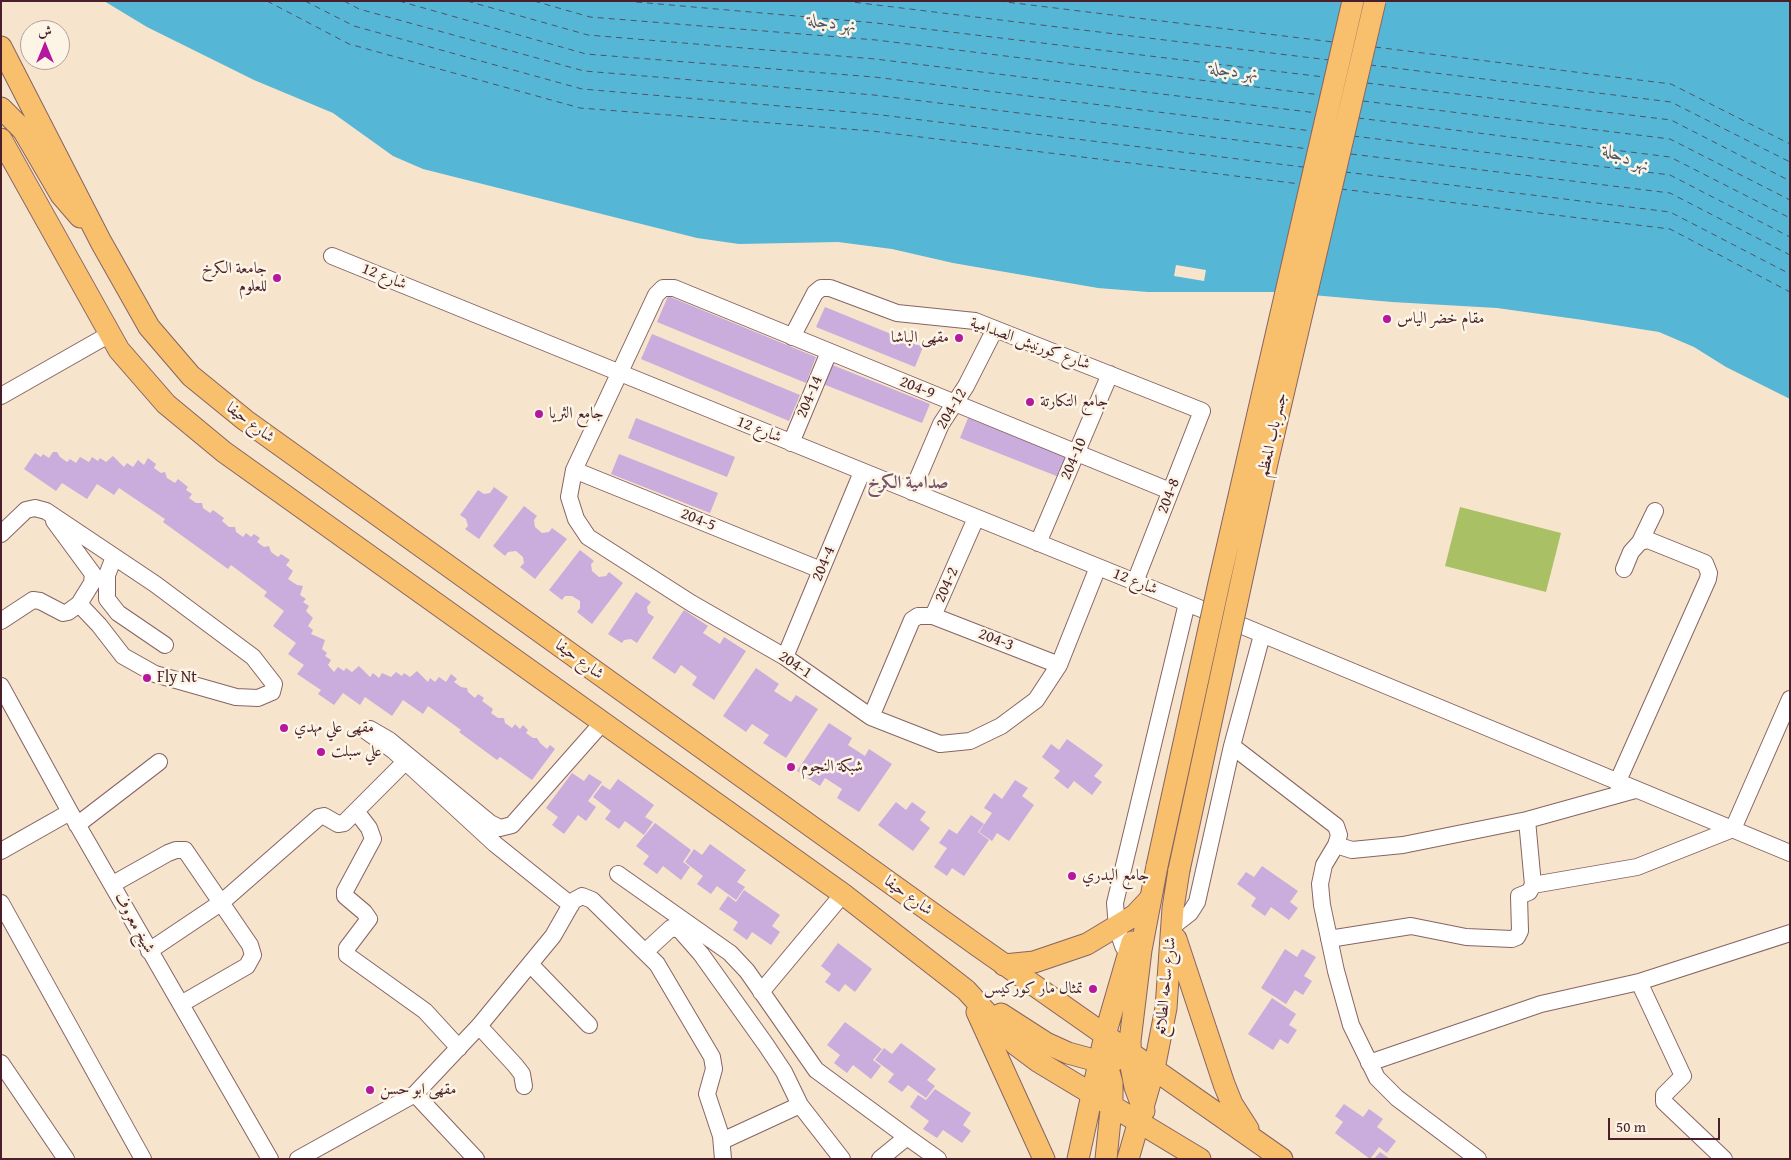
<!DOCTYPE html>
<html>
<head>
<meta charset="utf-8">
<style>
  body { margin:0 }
  #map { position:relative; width:1791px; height:1160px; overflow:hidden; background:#f7e4cc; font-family:"Gentium Book Plus",Amiri,serif }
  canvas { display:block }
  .frame { position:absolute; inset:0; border:2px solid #4a1f2b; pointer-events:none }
  .north { position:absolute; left:20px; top:20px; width:50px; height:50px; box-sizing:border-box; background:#fcf5e5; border:1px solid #b59f9b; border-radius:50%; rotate:0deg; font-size:14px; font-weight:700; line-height:20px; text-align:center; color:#4a1f2b }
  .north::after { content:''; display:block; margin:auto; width:18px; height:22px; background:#b5179e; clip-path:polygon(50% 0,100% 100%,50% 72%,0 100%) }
  .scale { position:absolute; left:1608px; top:1118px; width:112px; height:22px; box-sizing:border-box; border:2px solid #4a1f2b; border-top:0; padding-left:6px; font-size:15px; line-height:18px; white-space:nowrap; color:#4a1f2b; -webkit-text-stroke:4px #fcf5e5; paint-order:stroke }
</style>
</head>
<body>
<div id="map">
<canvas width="1791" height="1160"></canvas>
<div class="frame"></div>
<div class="north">ش</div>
<div class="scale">50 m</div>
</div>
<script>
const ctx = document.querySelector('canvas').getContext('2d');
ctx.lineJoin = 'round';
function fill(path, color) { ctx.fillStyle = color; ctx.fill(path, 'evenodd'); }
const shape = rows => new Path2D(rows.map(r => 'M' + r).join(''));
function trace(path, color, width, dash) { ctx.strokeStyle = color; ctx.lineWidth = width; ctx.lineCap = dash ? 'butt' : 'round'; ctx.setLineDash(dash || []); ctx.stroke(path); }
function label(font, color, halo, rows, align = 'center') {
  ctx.font = font + ' "Gentium Book Plus",Amiri,serif'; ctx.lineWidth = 5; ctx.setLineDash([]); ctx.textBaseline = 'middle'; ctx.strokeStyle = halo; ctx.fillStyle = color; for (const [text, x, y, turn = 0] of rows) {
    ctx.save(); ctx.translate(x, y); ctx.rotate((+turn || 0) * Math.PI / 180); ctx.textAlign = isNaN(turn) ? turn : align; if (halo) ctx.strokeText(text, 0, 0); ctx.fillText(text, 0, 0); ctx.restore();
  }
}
fill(shape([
  [1460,507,1561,533,1546,592,1445,566]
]), '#aac065');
fill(shape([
  [104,1,1790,1,1790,399,1726,367,1694,347,1659,332,1583,320,1497,308,1392,302,1278,292,1148,292,1098,288,953,263,892,249,838,242,739,244,697,238,423,169,393,156,333,113,254,80,147,27]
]), '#56b6d5');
fill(shape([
  [1176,265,1206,270,1204,281,1174,276]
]), '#f7e4cc');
trace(shape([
  [267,1,349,44,580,108,872,131,1300,184],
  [305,1,354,26,582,89,873,114,1303,167],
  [344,1,359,9,584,71,874,95,1309,149],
  [399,1,586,54,874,77,1312,131],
  [467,1,588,35,875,59,1317,113],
  [534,1,590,17,876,40,1321,95],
  [625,1,876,23,1324,77],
  [844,1,1329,60],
  [998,1,1333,42],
  [1375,47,1671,84,1790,144],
  [1370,65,1671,102,1790,162],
  [1367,83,1671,120,1790,181],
  [1363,101,1670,139,1790,200],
  [1358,118,1670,157,1790,218],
  [1353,136,1670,175,1790,237],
  [1351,154,1670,193,1790,255],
  [1345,172,1670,212,1790,274],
  [1341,189,1670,229,1790,292]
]), '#4e5466', 1, [6, 5]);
fill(shape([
  [668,296,816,357,806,383,657,322],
  [825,307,923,347,915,367,816,327],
  [652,334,800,395,789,421,641,359],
  [830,364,930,404,922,423,823,384],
  [636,418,735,457,727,477,628,438],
  [968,418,1067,457,1059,477,960,438],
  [53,452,57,452,60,457,67,462,70,459,76,463,80,457,89,462,92,457,98,461,100,458,106,462,113,456,124,467,127,463,133,467,138,460,144,465,148,458,156,464,154,468,161,473,165,472,167,478,175,483,178,479,188,487,186,490,192,494,189,498,196,503,202,503,203,508,210,513,213,510,224,518,222,521,229,527,235,527,236,532,243,537,246,533,251,537,254,534,260,538,257,542,264,547,269,546,271,552,278,557,281,554,290,560,286,565,293,571,288,579,297,585,303,586,300,595,306,599,303,602,309,606,306,611,313,618,308,626,313,630,311,634,325,640,322,649,327,653,325,656,331,660,328,665,334,672,338,667,344,671,346,668,352,672,359,666,370,677,373,673,379,678,382,673,391,677,396,672,402,676,404,673,410,677,417,671,428,682,430,678,435,682,439,677,446,682,451,674,457,679,454,682,461,687,467,688,468,692,475,698,478,694,484,698,482,701,493,709,491,713,498,718,504,718,505,723,512,728,515,724,520,729,523,725,528,730,526,733,533,738,537,738,540,743,547,749,550,745,555,749,532,780,500,757,497,760,459,732,461,730,428,706,423,714,403,700,392,716,365,697,360,705,343,693,334,705,318,694,321,690,297,674,304,665,288,654,296,643,273,626,284,611,264,596,267,592,231,565,228,569,163,522,165,519,119,488,114,495,97,484,87,499,62,483,56,491,24,469,35,453,41,457,43,454,49,458],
  [619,454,718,493,710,513,611,474],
  [494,487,508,497,479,539,465,529,468,526,466,519,460,515,478,490,484,494,490,493],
  [524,506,537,516,534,520,535,527,542,533,549,532,552,528,567,539,535,579,520,567,524,563,523,557,516,551,508,552,505,556,493,546],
  [580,550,594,561,591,564,592,571,599,577,606,576,609,572,623,583,592,624,577,612,580,608,580,601,572,596,565,596,562,600,549,590],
  [636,592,651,602,647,607,648,613,654,617,637,643,631,639,624,640,622,643,608,634],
  [684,610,708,626,703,633,720,644,724,637,746,651,714,700,692,685,697,677,681,665,675,674,652,658],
  [756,668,779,684,774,691,791,702,796,695,818,709,786,758,763,743,769,735,752,724,746,732,723,716],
  [829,723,852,738,848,745,865,756,869,749,892,764,859,812,837,798,842,789,825,778,820,786,797,771],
  [1067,739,1103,765,1094,776,1102,782,1092,795,1074,781,1068,789,1054,778,1060,771,1042,757,1051,744,1059,750],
  [572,773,584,781,589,774,602,782,588,801,596,807,586,821,578,815,564,834,552,825,558,817,546,808],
  [618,779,654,805,645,817,653,822,644,835,625,821,619,829,605,819,611,811,593,797,602,785,610,790],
  [1015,780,1028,788,1022,796,1034,805,1009,841,997,833,992,841,979,832,992,813,984,808,994,793,1002,799],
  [896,802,906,810,912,802,926,812,920,820,930,828,913,851,878,825],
  [971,815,984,824,978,832,989,840,964,876,952,868,947,876,934,867,947,848,939,843,949,829,957,834],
  [655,823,691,850,683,862,690,867,681,880,663,866,657,874,643,864,649,856,636,846],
  [710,844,746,870,737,882,745,887,736,900,717,886,711,894,697,884,703,876,685,862,694,849,702,855],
  [1262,866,1298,891,1290,902,1298,908,1289,920,1271,907,1265,916,1251,906,1256,898,1237,884,1246,872,1254,877],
  [744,890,780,915,772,926,780,932,771,945,752,932,747,940,733,930,738,922,719,909,728,896,736,902],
  [838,943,872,969,855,992,845,984,839,992,825,982,831,974,821,966],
  [1285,949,1297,957,1302,949,1316,957,1304,976,1312,981,1303,995,1295,990,1286,1004,1261,988],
  [1272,998,1296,1014,1289,1025,1297,1030,1288,1044,1280,1039,1273,1050,1248,1034],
  [845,1022,882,1049,873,1060,881,1066,871,1079,853,1065,847,1073,834,1063,840,1055,827,1045],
  [901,1043,936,1069,927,1080,935,1086,926,1098,908,1085,902,1092,888,1082,894,1074,875,1060,884,1048,892,1054],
  [935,1089,971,1113,963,1125,971,1131,962,1143,943,1130,937,1138,923,1129,929,1121,910,1107,918,1095,926,1100],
  [1344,1104,1363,1117,1369,1109,1383,1119,1377,1127,1396,1141,1387,1153,1379,1147,1370,1159,1335,1133,1343,1122,1335,1116],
  [1380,1152,1390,1159,1374,1159]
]), '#caaddc');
const minor = shape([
  [332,256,1187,603,1790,853],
  [792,337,815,293,821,288,830,288,897,313,975,321,1202,411,1135,582],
  [1,396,110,334],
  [791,443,829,352],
  [574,470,821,570],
  [912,492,941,424,966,386,995,329],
  [1,534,26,510,35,508,46,511,155,584,253,657,274,684,272,692,258,698,236,697,155,674,123,656,99,625,79,604],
  [1640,542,1655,511],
  [1038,543,1110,374],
  [114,557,107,575,107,599,118,613,165,645],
  [1098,567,1059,665,1036,700,1001,726,970,741,940,744,871,717,785,657,691,603,588,537,576,519,569,497,574,470,656,295,663,288,674,288,1170,491],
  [933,616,1059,665],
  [1,621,33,600,40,601,63,613,68,612,79,604,92,583,93,574,54,521],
  [785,657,862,472],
  [1,686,70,812,270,1159],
  [871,717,912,620,918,616,933,616,976,518],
  [1232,746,1336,826,1339,835,1336,845,1324,865,1320,884,1322,905,1336,971,1351,1025,1377,1078,1397,1098,1478,1159],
  [1617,783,1708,579,1709,573,1705,563,1648,540,1640,542,1631,552,1624,569],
  [356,811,369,828,373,839,345,891,345,896,364,912,369,919,347,948,347,955,425,1011,459,1048],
  [77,825,159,762],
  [1336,845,1352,850,1403,845,1527,820,1635,790],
  [1,851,70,812],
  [618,874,730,953,747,971,816,1070,907,1137],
  [113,884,168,853,176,850,185,850,250,945,253,955,247,966,181,1004],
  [1533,885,1637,867,1733,829,1790,699],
  [1,903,143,1159],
  [571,905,495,844,394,751,366,731,370,729,389,740,490,823,500,828,512,825,603,722],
  [1172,927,1190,913,1197,902,1232,746,1262,635],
  [1329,939,1411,926,1466,937,1512,939,1517,937,1520,931,1519,896,1529,892,1533,885,1527,820],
  [149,951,222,902,319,817,324,816,338,824,344,823,405,762],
  [646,951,671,928,680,930,701,954,766,1045,784,1072,800,1105,842,1159],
  [1131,959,1123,946,1117,928,1115,903,1187,603],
  [530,964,589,1025],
  [1639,982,1683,1076,1664,1095,1664,1102,1724,1159],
  [761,992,843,894],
  [479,1026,515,1065,522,1074,524,1086],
  [1,1063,66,1159],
  [1369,1063,1541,1004,1639,982,1790,933],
  [415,1094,476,1159],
  [722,1141,800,1105],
  [298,1159,415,1094,479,1026,553,936,573,901,582,896,592,900,657,964,712,1057,714,1069,707,1094,721,1136,723,1159],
  [880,1159,907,1137,938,1159]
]);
const major = shape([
  [1,47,101,242,149,327,191,376,245,420,978,946,1282,1159],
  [1,108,23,130,61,195,80,217],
  [1,139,119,350,166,404,224,452,843,894,966,990,1015,1044,1039,1062,1200,1159],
  [1176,939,1224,1084,1232,1104,1248,1129],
  [1004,965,1034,962,1087,944,1135,915,1149,900],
  [977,1012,1044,1159],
  [1001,1014,1046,1043,1068,1053,1090,1059,1114,1061],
  [1103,1050,1112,1083,1112,1100,1106,1159],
  [1144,1111,1135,1087,1131,1066,1130,1041,1141,950,1157,866],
  [1078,1159,1105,1035,1132,942],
  [1128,1159,1154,1069,1166,1008,1173,908,1179,870]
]);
trace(minor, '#876463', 18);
trace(major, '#876463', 23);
trace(minor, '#fff', 16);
trace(major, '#f8bf6c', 21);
const majorBridge = shape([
  [1157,866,1219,583,1353,1],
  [1179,870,1267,463,1375,1]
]);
trace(majorBridge, '#876463', 23, []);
trace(majorBridge, '#f8bf6c', 21);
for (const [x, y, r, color] of [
  [277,278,5,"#b5179e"],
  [1387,319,5,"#b5179e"],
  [959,338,5,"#b5179e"],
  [1030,402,5,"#b5179e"],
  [539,414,5,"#b5179e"],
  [147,678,5,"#b5179e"],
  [284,728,5,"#b5179e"],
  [321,752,5,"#b5179e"],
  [791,767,5,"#b5179e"],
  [1072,876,5,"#b5179e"],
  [1093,989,5,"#b5179e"],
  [370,1090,5,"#b5179e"]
]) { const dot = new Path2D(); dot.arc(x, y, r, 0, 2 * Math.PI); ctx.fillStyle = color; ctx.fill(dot); trace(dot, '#fcf5e5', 2); }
label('16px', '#4a1f2b', '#fcf5e5', [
  ["جامعة الكرخ",267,269,"right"],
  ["للعلوم",267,287,"right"],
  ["مقام خضر الياس",1397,319],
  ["مقهى الباشا",949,338,"right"],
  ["جامع التكارتة",1040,402],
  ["جامع الثريا",549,414],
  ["Fly Nt",157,678],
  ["مقهى علي مهدي",294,728],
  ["علي سبلت",331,752],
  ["شبكة النجوم",801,767],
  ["جامع البدري",1082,876],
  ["تمثال مار كوركيس",1083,989,"right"],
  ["مقهى ابو حسن",380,1090]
], 'left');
label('16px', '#4a1f2b', '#fcf5e5', [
  ["شارع 12",384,277,22],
  ["شارع كورنيش الصدامية",1030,344,20],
  ["204-9",917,388,22],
  ["204-14",810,397,-67],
  ["204-12",952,409,-59],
  ["شارع حيفا",250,423,37],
  ["شارع 12",759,430,22],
  ["جسر باب المعظم",1273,435,-77],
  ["204-10",1074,459,-67],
  ["204-8",1169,496,-69],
  ["204-5",698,520,22],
  ["204-4",824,564,-67],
  ["شارع 12",1135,582,22],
  ["204-2",947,585,-66],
  ["204-3",996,640,21],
  ["شارع حيفا",579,660,36],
  ["204-1",795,665,34],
  ["شارع حيفا",908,896,36],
  ["شیخ معروف",134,923,61],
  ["شارع ساحه الطلائع",1166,987,-84]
]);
label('italic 18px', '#4e5466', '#fcf5e5', [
  ["نهر دجلة",832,24,7],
  ["نهر دجلة",1234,72,6],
  ["نهر دجلة",1626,159,21]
]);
label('bold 18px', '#775169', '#fcf5e5', [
  ["صدامية الكرخ",908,483]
]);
</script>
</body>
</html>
